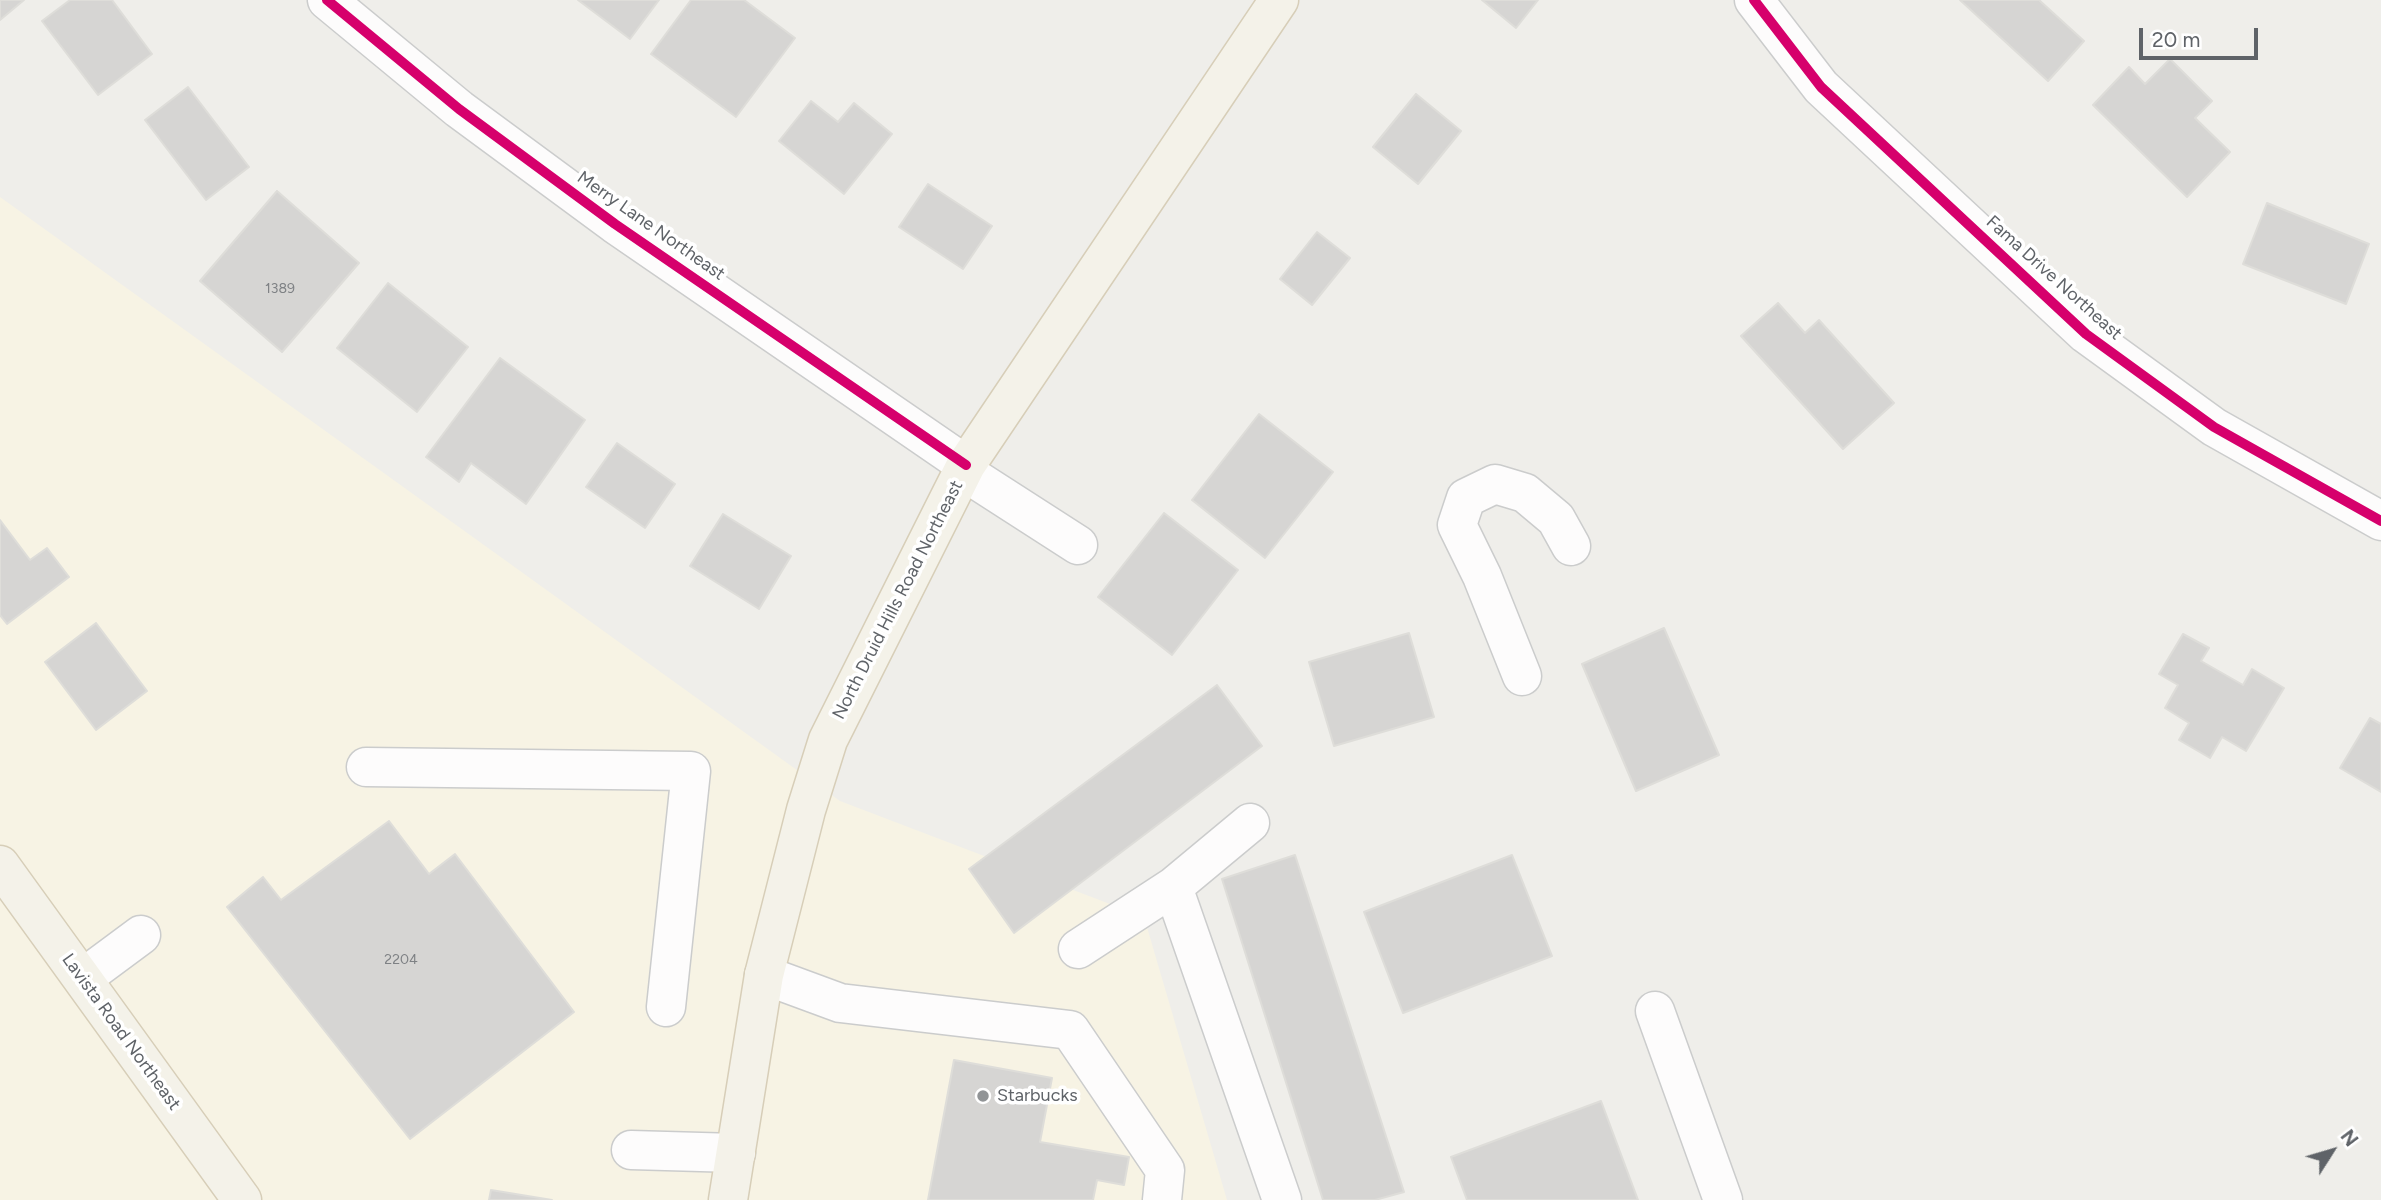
<!DOCTYPE html>
<html>
<head>
<meta charset="utf-8">
<style>
  body { margin:0 }
  #map { position:relative; width:2381px; height:1200px; overflow:hidden; background:#efeeea; font-family:Figtree,sans-serif }
  canvas { display:block }
  .north { position:absolute; left:2297px; top:1116px; width:70px; height:70px; -webkit-text-stroke:5px #fff; paint-order:stroke; rotate:53deg; font-size:19px; font-weight:700; line-height:28px; text-align:center; color:#5f6368 }
  .north::after { content:''; display:block; margin:auto; width:24px; height:32px; background:#5f6368; clip-path:polygon(50% 0,100% 100%,50% 72%,0 100%) }
  .scale { position:absolute; left:2139px; top:28px; width:119px; height:32px; box-sizing:border-box; border:4px solid #5f6368; border-top:0; padding-left:9px; font-size:21px; line-height:24px; white-space:nowrap; color:#5f6368; -webkit-text-stroke:5px #fff; paint-order:stroke }
</style>
</head>
<body>
<div id="map">
<canvas width="2381" height="1200"></canvas>
<div class="north">N</div>
<div class="scale">20 m</div>
</div>
<script>
const ctx = document.querySelector('canvas').getContext('2d');
ctx.lineJoin = 'round';
function fill(path, color) { ctx.fillStyle = color; ctx.fill(path, 'evenodd'); }
const shape = rows => new Path2D(rows.map(r => 'M' + r).join(''));
function trace(path, color, width, dash) { ctx.strokeStyle = color; ctx.lineWidth = width; ctx.lineCap = dash ? 'butt' : 'round'; ctx.setLineDash(dash || []); ctx.stroke(path); }
function label(font, color, halo, rows, align = 'center') {
  ctx.font = font + ' Figtree,sans-serif'; ctx.lineWidth = 7; ctx.setLineDash([]); ctx.textBaseline = 'middle'; ctx.strokeStyle = halo; ctx.fillStyle = color; for (const [text, x, y, turn = 0] of rows) {
    ctx.save(); ctx.translate(x, y); ctx.rotate((+turn || 0) * Math.PI / 180); ctx.textAlign = isNaN(turn) ? turn : align; if (halo) ctx.strokeText(text, 0, 0); ctx.fillText(text, 0, 0); ctx.restore();
  }
}
fill(shape([
  [0,197,840,801,1144,917,1227,1200,0,1200]
]), '#f7f3e4');
const building = shape([
  [0,0,24,0,0,20,0,0],
  [70,0,112,0,152,54,98,95,42,21,70,0],
  [578,0,659,0,630,39,578,0],
  [691,0,744,0,795,38,736,117,651,54,691,0],
  [1482,0,1538,0,1516,28,1482,0],
  [1960,0,2039,0,2084,41,2048,81,1960,0],
  [2170,59,2212,101,2195,118,2230,152,2187,197,2093,105,2129,67,2145,84,2170,59],
  [188,87,249,167,206,200,145,120,188,87],
  [1416,94,1461,131,1418,184,1373,147,1416,94],
  [811,101,838,122,854,103,892,134,844,194,779,141,811,101],
  [928,184,992,226,963,269,899,227,928,184],
  [277,191,359,263,282,352,200,281,277,191],
  [2267,203,2369,244,2346,304,2243,264,2267,203],
  [1317,232,1350,258,1312,305,1280,279,1317,232],
  [388,283,468,347,417,412,337,348,388,283],
  [1778,303,1805,333,1819,320,1894,403,1843,449,1741,336,1778,303],
  [500,358,585,420,526,504,471,463,459,482,426,457,500,358],
  [1259,414,1333,472,1265,558,1192,500,1259,414],
  [617,443,675,484,645,528,586,487,617,443],
  [1164,513,1238,570,1172,655,1098,597,1164,513],
  [723,514,791,556,759,609,690,566,723,514],
  [0,520,30,560,47,548,69,577,7,624,0,615,0,520],
  [96,623,147,691,96,730,45,662,96,623],
  [1664,628,1719,755,1636,791,1582,664,1664,628],
  [1409,633,1434,717,1334,746,1309,662,1409,633],
  [2183,634,2209,648,2201,661,2243,685,2252,669,2284,688,2246,751,2222,737,2210,758,2179,740,2189,723,2165,708,2178,685,2159,674,2183,634],
  [1217,685,1262,746,1014,933,969,869,1217,685],
  [2370,718,2381,724,2381,792,2340,768,2370,718],
  [389,821,429,874,455,854,574,1012,410,1139,227,907,263,877,281,900,389,821],
  [1295,855,1404,1192,1375,1200,1323,1200,1222,879,1295,855],
  [1512,855,1552,956,1403,1013,1364,912,1512,855],
  [954,1060,1052,1078,1040,1142,1129,1157,1124,1185,1097,1180,1093,1200,928,1200,954,1060],
  [1601,1101,1638,1200,1467,1200,1451,1157,1601,1101],
  [491,1190,552,1200,489,1200,491,1190]
]);
fill(building, '#d6d5d3');
trace(building, '#deddd9', 2);
const minor = shape([
  [327,0,459,109,615,224,966,465],
  [1754,0,1821,87,2086,334,2214,427,2381,521],
  [963,471,1078,545],
  [1522,676,1482,576,1457,525,1466,498,1495,484,1525,493,1556,519,1571,546],
  [366,767,691,771,666,1007],
  [1250,823,1173,887,1282,1200],
  [1078,949,1173,887],
  [764,975,840,1003,1070,1030,1165,1170,1162,1200],
  [83,978,141,935],
  [1655,1011,1723,1200],
  [631,1150,736,1153]
]);
const major = shape([
  [0,865,242,1200],
  [728,1200,764,975,806,810,828,740,966,465,1279,0]
]);
trace(minor, '#cbcccc', 41);
trace(major, '#d7ceb8', 41);
trace(minor, '#fdfcfc', 38);
trace(major, '#f4f2e9', 38);
trace(shape([
  [327,0,459,109,615,224,966,465],
  [1754,0,1821,87,2086,334,2214,427,2381,521]
]), '#d6006c', 10);
for (const [x, y, r, color] of [
  [983,1096,7,"#919496"]
]) { const dot = new Path2D(); dot.arc(x, y, r, 0, 2 * Math.PI); ctx.fillStyle = color; ctx.fill(dot); trace(dot, '#fff', 2.5); }
label('14px', '#7e8184', null, [
  ["1389",280,289],
  ["2204",401,960]
]);
label('18px', '#5f6368', '#fff', [
  ["Merry Lane Northeast",651,226,35],
  ["Fama Drive Northeast",2054,278,42],
  ["North Druid Hills Road Northeast",898,600,-63],
  ["Lavista Road Northeast",121,1032,54]
]);
label('18px', '#5f6368', '#fff', [
  ["Starbucks",997,1096]
], 'left');
</script>
</body>
</html>
